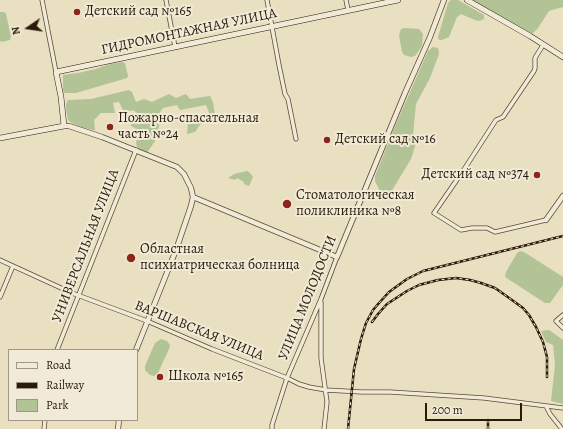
<!DOCTYPE html>
<html>
<head>
<meta charset="utf-8">
<style>
  body { margin:0 }
  #map { position:relative; width:563px; height:429px; overflow:hidden; background:#e9dfc1; font-family:Alegreya,serif }
  canvas { display:block }
  .legend { position:absolute; left:8px; top:349px; width:130px; height:72px; box-sizing:border-box; background:#f1ead7; border:1px solid #a19785; margin:0; padding:5px 7px; list-style:none; font-size:12px; color:#291a09 }
  .legend li { display:flex; align-items:center; gap:8px; height:20px }
  .legend b { width:20px; border:1px solid #a19785 }
  .north { position:absolute; left:8px; top:8px; width:40px; height:40px; -webkit-text-stroke:3px #f1ead7; paint-order:stroke; rotate:257deg; font-size:11px; font-weight:700; line-height:16px; text-align:center; color:#291a09 }
  .north::after { content:''; display:block; margin:auto; width:14px; height:18px; background:#291a09; clip-path:polygon(50% 0,100% 100%,50% 72%,0 100%) }
  .scale { position:absolute; left:425px; top:403px; width:97px; height:18px; box-sizing:border-box; border:2px solid #291a09; border-top:0; padding-left:5px; font-size:12px; line-height:14px; white-space:nowrap; color:#291a09; -webkit-text-stroke:3px #f1ead7; paint-order:stroke }
</style>
</head>
<body>
<div id="map">
<canvas width="563" height="429"></canvas>
<ul class="legend">
<li><b style="height:5px;background:#f1ead7"></b>Road</li>
<li><b style="height:5px;background:#291a09"></b>Railway</li>
<li><b style="height:11px;background:#b2c396"></b>Park</li>
</ul>
<div class="north">N</div>
<div class="scale">200 m</div>
</div>
<script>
const ctx = document.querySelector('canvas').getContext('2d');
ctx.lineJoin = 'round';
function fill(path, color) { ctx.fillStyle = color; ctx.fill(path, 'evenodd'); }
const shape = rows => new Path2D(rows.map(r => 'M' + r).join(''));
function trace(path, color, width, dash) { ctx.strokeStyle = color; ctx.lineWidth = width; ctx.lineCap = dash ? 'butt' : 'round'; ctx.setLineDash(dash || []); ctx.stroke(path); }
function label(font, color, halo, rows, align = 'center') {
  ctx.font = font + ' Alegreya,serif'; ctx.lineWidth = 4; ctx.setLineDash([]); ctx.textBaseline = 'middle'; ctx.strokeStyle = halo; ctx.fillStyle = color; for (const [text, x, y, turn = 0] of rows) {
    ctx.save(); ctx.translate(x, y); ctx.rotate((+turn || 0) * Math.PI / 180); ctx.textAlign = isNaN(turn) ? turn : align; if (halo) ctx.strokeText(text, 0, 0); ctx.fillText(text, 0, 0); ctx.restore();
  }
}
fill(shape([
  [451,0,458,0,484,15,484,19,479,21,475,20,461,14,457,17,449,37,442,40,439,40,438,37,448,3],
  [470,0,563,0,563,7,549,11,538,28,531,35],
  [0,12,4,12,6,14,11,37,10,40,2,42,0,41],
  [405,28,419,29,423,34,422,46,415,56,411,57,404,55,402,52,399,35,401,29],
  [433,47,438,48,439,54,430,78,416,104,414,124,413,136,416,143,411,159,391,192,385,198,381,200,378,197,379,189,375,181,375,176,396,124,428,51],
  [122,62,125,63,128,76,127,78,76,93,64,93,63,90,63,75,78,73,96,69,110,64],
  [129,90,132,92,136,102,144,99,152,102,169,94,176,98,186,94,190,99,210,96,213,102,215,115,211,116,202,122,195,132,187,134,188,122,209,113,206,105,180,110,177,105,163,108,160,112,160,122,155,141,147,153,142,152,137,147,136,142,138,136,138,130,131,126,131,115,135,116,140,115,133,110,127,112,123,110,119,102,113,103,115,113,101,113,94,120,95,130,93,130,81,127,72,123,68,120,66,108,66,104,68,100,91,99],
  [247,171,249,172,253,177,249,186,244,184,244,182,237,178,235,180,228,178,234,174],
  [520,251,524,252,563,277,563,285,550,303,545,303,505,277,506,272,517,253],
  [549,330,563,340,563,404,551,401,555,365,553,345,546,342,541,331],
  [161,339,167,341,170,345,169,349,158,373,154,376,150,375,145,370,145,366,155,343]
]), '#b2c396');
const minor = shape([
  [42,0,56,72],
  [166,0,175,47],
  [267,0,279,65,285,94,288,99,296,139],
  [346,0,348,10],
  [543,45,535,58,535,68,534,71,503,117,496,120,463,171,434,213,461,230,472,228,487,228,495,232,546,220],
  [0,260,72,293,147,321,212,349,287,378,299,384,309,387,326,390,362,392,390,392,484,398,563,408],
  [0,297,13,266],
  [321,302,321,358,327,402,324,429],
  [563,315,556,321,563,328],
  [57,350,136,150],
  [546,406,550,414,562,429],
  [44,429,45,420],
  [272,429,272,425,287,378,321,299,337,257]
]);
const tertiary = shape([
  [64,126,69,126,102,137,177,167,184,174,191,188,193,197,191,206,176,250,136,350],
  [193,197,337,257,405,93,430,37,444,0],
  [546,220,563,196],
  [118,429,119,420]
]);
const secondary = shape([
  [467,0,530,36,563,57],
  [0,138,64,126,61,97,56,72,398,0]
]);
trace(minor, '#594b37', 5);
trace(tertiary, '#594b37', 6);
trace(secondary, '#291a09', 6);
trace(minor, '#f1ead7', 3.5);
trace(tertiary, '#f1ead7', 4.5);
trace(secondary, '#f1ead7', 5);
const rail = shape([
  [372,322,378,314,387,304,407,291,419,285,438,280,456,278,470,280,481,283,495,288,505,295,523,308,529,315,536,327,543,342,547,357,547,377],
  [348,429,354,369,361,339,366,323,373,310,379,303,389,292,407,279,423,271,563,236],
  [488,429,488,420]
]);
trace(rail, '#291a09', 2.5);
trace(rail, '#f1ead7', 1, [3]);
for (const [x, y, r, color] of [
  [77,12,4,"#8f2418"],
  [110,127,4,"#8f2418"],
  [327,140,4,"#8f2418"],
  [537,175,4,"#8f2418"],
  [287,204,5,"#8f2418"],
  [131,258,5,"#8f2418"],
  [160,377,4,"#8f2418"]
]) { const dot = new Path2D(); dot.arc(x, y, r, 0, 2 * Math.PI); ctx.fillStyle = color; ctx.fill(dot); trace(dot, '#f1ead7', 1.5); }
label('14px', '#291a09', '#f1ead7', [
  ["Детский сад №165",85,12],
  ["Пожарно-спасательная",118,119],
  ["часть №24",118,135],
  ["Детский сад №16",335,140],
  ["Детский сад №374",529,175,"right"],
  ["Стоматологическая",296,196],
  ["поликлиника №8",296,212],
  ["Областная",140,250],
  ["психиатрическая болница",140,266],
  ["Школа №165",168,377]
], 'left');
label('14px', '#291a09', '#f1ead7', [
  ["ГИДРОМОНТАЖНАЯ УЛИЦА",189,32,-12],
  ["УНИВЕРСАЛЬНАЯ УЛИЦА",86,246,-69],
  ["УЛИЦА МОЛОДОСТИ",308,298,-68],
  ["ВАРШАВСКАЯ УЛИЦА",199,331,22]
]);
</script>
</body>
</html>
